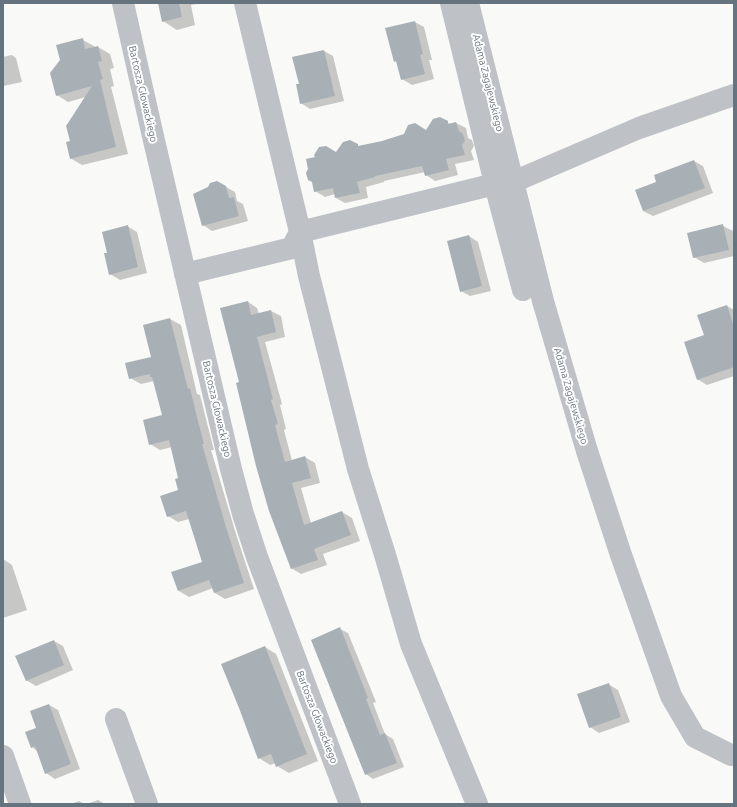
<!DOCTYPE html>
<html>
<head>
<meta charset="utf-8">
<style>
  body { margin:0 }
  #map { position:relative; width:737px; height:807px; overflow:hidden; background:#f9f9f7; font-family:Ubuntu,sans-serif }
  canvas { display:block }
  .frame { position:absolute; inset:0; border:4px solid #66747f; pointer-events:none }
</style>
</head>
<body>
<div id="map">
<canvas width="737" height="807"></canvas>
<div class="frame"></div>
</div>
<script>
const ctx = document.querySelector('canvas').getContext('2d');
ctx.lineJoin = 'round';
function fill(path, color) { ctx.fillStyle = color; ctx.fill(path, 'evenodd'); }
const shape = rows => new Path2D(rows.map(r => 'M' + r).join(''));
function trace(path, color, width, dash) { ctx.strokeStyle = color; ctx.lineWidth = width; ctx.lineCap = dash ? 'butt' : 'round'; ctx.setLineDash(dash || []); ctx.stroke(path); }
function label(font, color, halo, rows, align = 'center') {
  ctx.font = font + ' Ubuntu,sans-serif'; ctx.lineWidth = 4; ctx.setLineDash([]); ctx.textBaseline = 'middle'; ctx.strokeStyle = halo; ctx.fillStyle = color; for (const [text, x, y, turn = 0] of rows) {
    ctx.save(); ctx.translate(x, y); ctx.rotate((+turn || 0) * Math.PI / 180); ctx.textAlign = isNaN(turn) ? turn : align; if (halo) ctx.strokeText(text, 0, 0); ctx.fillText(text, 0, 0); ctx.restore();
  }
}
fill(shape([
  [159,3,202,3,191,5,195,25,177,30,163,21],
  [415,22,424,27,432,60,429,60,434,79,412,85,402,79,398,63,395,61],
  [83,40,94,46,95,48,98,47,110,54,114,68,110,69,114,86,111,87,128,154,82,165,70,158,71,142,86,97,68,102,57,95],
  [324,51,333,56,344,101,310,109,301,103,300,85],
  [12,55,16,58,22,82,3,86,3,57],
  [440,118,450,124,456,123,466,128,468,138,472,140,474,146,471,151,474,160,455,164,458,175,435,181,426,175,425,172,384,181,384,182,366,187,368,198,345,203,336,198,335,194,325,197,315,191,337,153,350,141,360,147,427,131],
  [694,161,703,166,713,193,653,216,643,211,658,183],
  [217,182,235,192,237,201,243,204,248,221,212,231,203,225,209,188],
  [127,226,137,232,147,273,120,280,110,274,108,254],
  [723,226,733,231,734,237,734,256,704,263,694,257],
  [469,236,478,242,491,291,470,296,461,291],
  [248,302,257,308,259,314,271,311,281,316,285,337,265,342,282,404,280,405,286,429,284,430,292,461,305,457,315,463,320,483,301,488,311,523,342,512,352,518,360,541,323,554,327,565,301,574,291,568,240,383],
  [727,306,734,310,734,376,707,385,697,379,705,336],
  [170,319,181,325,197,394,200,395,208,427,214,450,211,450,236,534,254,589,225,599,215,593,213,588,189,597,179,591,203,563,189,519,178,522,168,516,179,491,179,479,172,447,160,450,150,444,163,416,154,381,141,384,130,378,152,358],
  [3,559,12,565,27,610,3,618],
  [340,629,348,633,376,702,373,703,385,734,393,739,404,767,373,779,366,774],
  [54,641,63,646,73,670,36,686,26,680],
  [265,647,276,654,318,761,289,773,277,766,276,763,270,765,259,758],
  [608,684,618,690,630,722,599,733,590,727],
  [49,705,58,710,80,769,55,779,46,773,37,751,32,747,38,729],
  [98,800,105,804,87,804],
  [79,801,84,804,71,804]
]), '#0003');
fill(shape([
  [158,3,179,3,182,17,162,22],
  [415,21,423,54,420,55,425,74,401,80,396,61,394,62,385,28],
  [83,38,85,49,98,46,102,61,98,62,103,79,100,80,116,147,70,159,66,142,70,141,66,126,92,86,56,96,50,73,60,60,56,45],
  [324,50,335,96,300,104,296,84,299,84,292,57],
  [440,117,448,121,448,124,456,122,459,131,463,134,465,141,462,145,465,155,446,159,449,170,425,176,422,166,375,176,375,177,357,182,360,193,335,198,333,188,314,192,312,182,308,180,306,173,308,169,306,159,315,157,314,155,319,147,326,146,336,152,343,142,350,140,358,144,358,146,382,141,404,134,408,125,415,123,426,130,433,119],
  [694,160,705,188,643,211,635,190,656,182,654,175],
  [217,181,226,186,229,198,234,197,239,216,202,226,193,194,208,187,210,183],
  [723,224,729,250,693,258,687,233],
  [128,225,138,267,109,275,104,253,107,253,102,232],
  [469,235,482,286,460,292,447,241],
  [248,301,251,315,271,310,276,332,257,337,273,399,271,400,278,424,275,425,285,462,305,456,311,478,292,483,304,525,342,511,351,535,314,549,318,560,291,569,269,511,256,466,236,383,239,382,220,308],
  [727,305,734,327,734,367,697,380,684,342,704,335,697,315],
  [170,318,188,389,190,388,198,421,204,444,202,444,226,527,244,583,214,593,209,580,178,591,171,572,202,562,186,511,167,517,160,496,178,490,175,479,178,478,169,440,149,445,143,420,162,415,152,377,150,377,150,374,129,379,125,363,151,357,143,325],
  [340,627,368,698,366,699,380,735,385,733,397,763,365,775,311,640],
  [54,640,64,665,26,681,15,656],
  [265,646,307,754,276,767,271,754,258,759,239,708,221,664],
  [609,683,621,717,589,728,577,694],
  [49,704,71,764,45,774,35,746,31,748,25,732,36,728,30,711]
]), '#a8b0b5');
trace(shape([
  [123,3,152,132,231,469,243,514,257,557,350,804],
  [245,3,300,232,309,276,358,469,386,558,411,644,477,804],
  [451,3,499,200,523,290],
  [468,3,543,301,587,451,621,555,671,696,695,737,731,755,734,755],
  [513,182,639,128,734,95],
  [185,274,292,248,300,232,495,184],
  [116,719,147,804],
  [3,756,20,804]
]), '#bec2c6', 22);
label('10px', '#66747f', '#fff', [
  ["Adama Zagajewskiego",488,83,76],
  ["Bartosza Głowackiego",143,94,77],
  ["Adama Zagajewskiego",571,396,74],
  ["Bartosza Głowackiego",217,409,77],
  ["Bartosza Głowackiego",317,717,69]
]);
</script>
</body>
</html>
